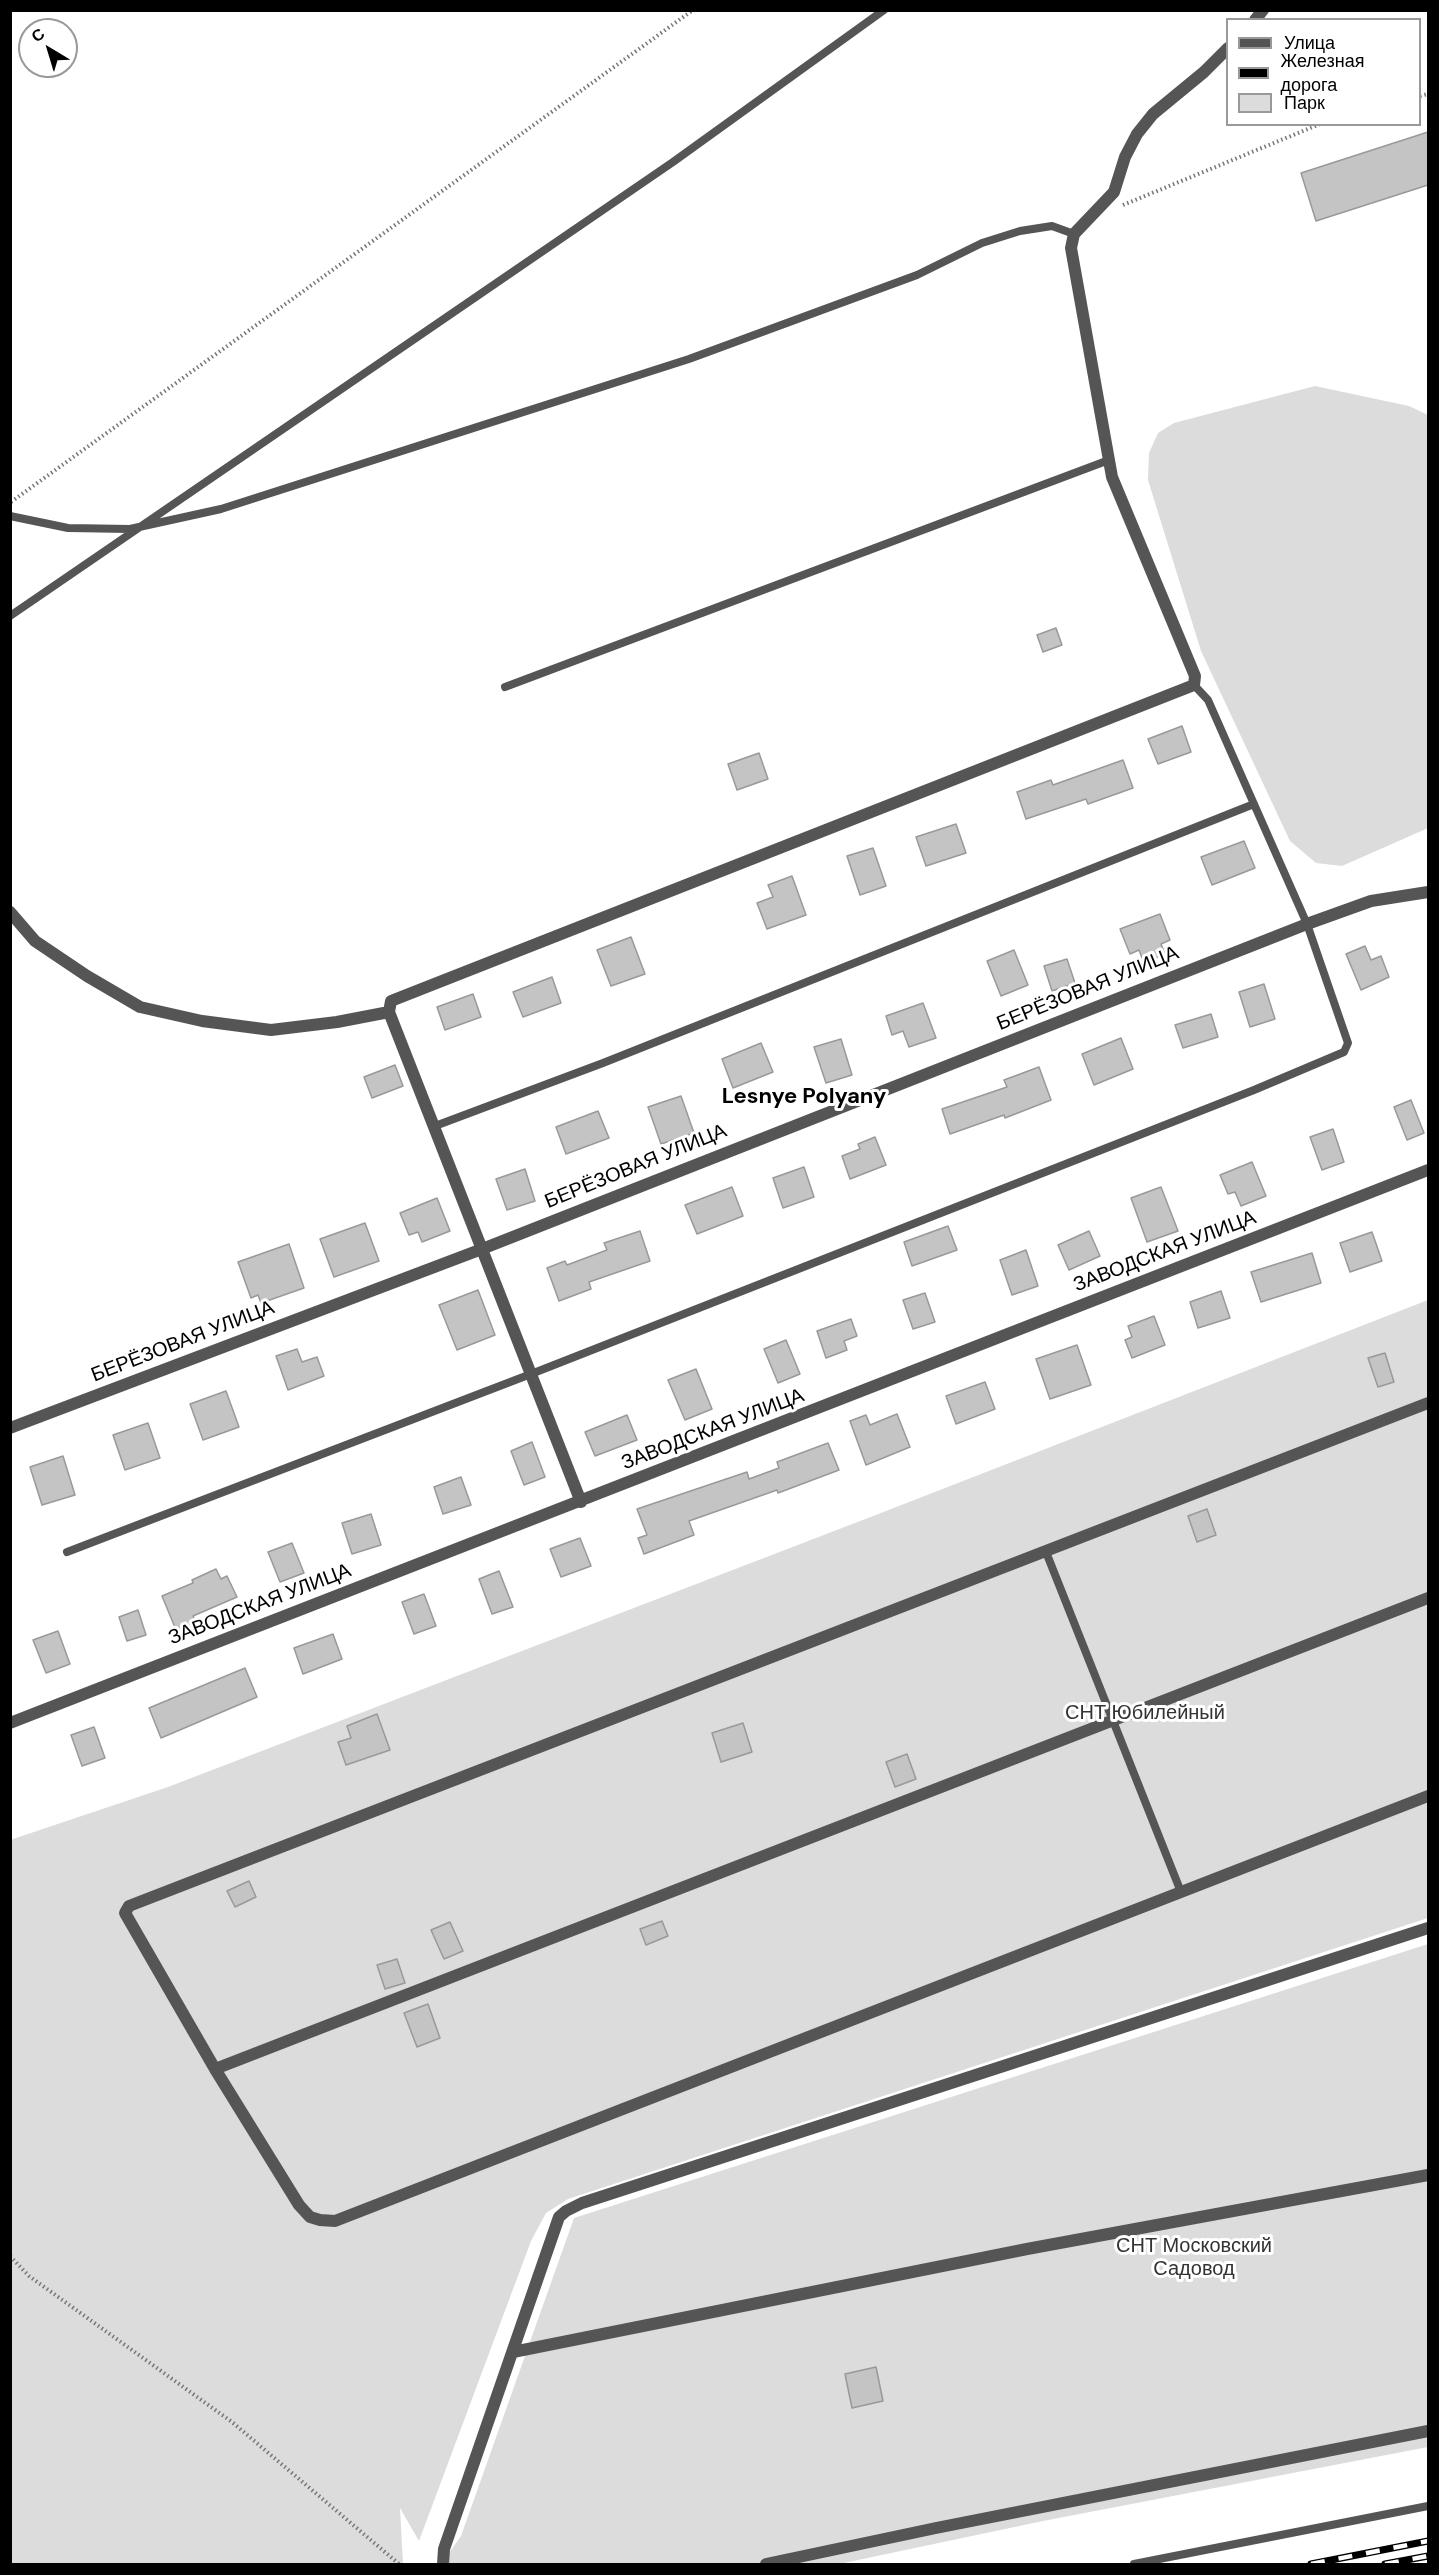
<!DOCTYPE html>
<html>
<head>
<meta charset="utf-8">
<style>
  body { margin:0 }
  #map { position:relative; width:1439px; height:2575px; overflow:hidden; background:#fff; font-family:"DM Sans",sans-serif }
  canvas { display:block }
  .frame { position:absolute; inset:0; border:12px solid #000; pointer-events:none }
  .legend { position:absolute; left:1226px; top:18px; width:195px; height:108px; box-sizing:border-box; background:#fff; border:2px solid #999; margin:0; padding:8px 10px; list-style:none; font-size:18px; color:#000 }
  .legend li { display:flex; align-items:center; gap:12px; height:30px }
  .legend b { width:30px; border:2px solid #999 }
  .north { position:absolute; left:18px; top:18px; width:60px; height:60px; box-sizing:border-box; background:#fff; border:2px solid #999; border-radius:50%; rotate:322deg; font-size:16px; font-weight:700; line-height:24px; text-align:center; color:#000 }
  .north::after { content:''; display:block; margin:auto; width:21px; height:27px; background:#000; clip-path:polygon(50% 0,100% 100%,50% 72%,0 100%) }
</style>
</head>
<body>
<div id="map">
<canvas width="1439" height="2575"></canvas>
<div class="frame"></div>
<ul class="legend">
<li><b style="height:8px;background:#555"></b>Улица</li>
<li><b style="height:8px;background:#000"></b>Железная дорога</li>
<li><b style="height:16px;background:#dcdcdc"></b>Парк</li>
</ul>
<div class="north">С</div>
</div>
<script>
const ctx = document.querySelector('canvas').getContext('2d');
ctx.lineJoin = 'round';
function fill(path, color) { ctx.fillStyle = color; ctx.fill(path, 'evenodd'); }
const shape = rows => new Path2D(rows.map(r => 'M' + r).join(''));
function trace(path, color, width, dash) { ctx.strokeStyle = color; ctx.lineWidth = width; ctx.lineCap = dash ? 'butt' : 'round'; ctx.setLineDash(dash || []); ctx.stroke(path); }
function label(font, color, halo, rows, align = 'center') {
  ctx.font = font + ' "DM Sans",sans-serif'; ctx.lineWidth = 6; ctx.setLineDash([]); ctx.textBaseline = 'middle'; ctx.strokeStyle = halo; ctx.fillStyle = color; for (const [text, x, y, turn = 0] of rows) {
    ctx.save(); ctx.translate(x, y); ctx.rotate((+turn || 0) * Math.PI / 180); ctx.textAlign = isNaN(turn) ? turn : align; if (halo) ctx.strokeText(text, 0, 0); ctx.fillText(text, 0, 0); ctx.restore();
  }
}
fill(shape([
  [1315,386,1409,406,1428,415,1428,828,1342,866,1316,863,1290,841,1201,651,1148,480,1149,453,1158,433,1174,423],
  [1428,1300,1428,1918,568,2199,546,2213,531,2241,419,2541,400,2508,403,2564,11,2564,10,1840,168,1787,868,1518],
  [1428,1944,1428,2447,1043,2521,839,2564,441,2564,461,2536,574,2218]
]), '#dcdcdc');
const building = shape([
  [1428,132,1428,185,1316,221,1301,173,1428,132],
  [1056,628,1062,645,1043,652,1037,635,1056,628],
  [1182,726,1191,752,1158,764,1148,739,1182,726],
  [759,753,768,779,737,790,728,764,759,753],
  [1123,760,1133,788,1088,804,1086,799,1026,819,1017,792,1051,780,1053,785,1123,760],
  [956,824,966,853,926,866,916,837,956,824],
  [1244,841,1255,868,1212,885,1201,857,1244,841],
  [873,848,886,886,860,895,847,856,873,848],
  [792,876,806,915,767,929,757,903,773,897,768,885,792,876],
  [1160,914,1170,940,1161,944,1165,954,1144,963,1139,950,1130,954,1120,929,1160,914],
  [631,937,645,974,611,986,597,950,631,937],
  [1365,946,1371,960,1381,956,1389,977,1361,990,1346,954,1365,946],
  [1014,950,1028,985,1001,996,987,961,1014,950],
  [1067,959,1075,983,1052,991,1044,966,1067,959],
  [552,977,561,1003,523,1017,513,992,552,977],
  [1264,984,1275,1019,1250,1027,1239,992,1264,984],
  [473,994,481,1017,445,1030,437,1007,473,994],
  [923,1003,936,1038,909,1047,903,1031,892,1035,886,1016,923,1003],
  [1211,1014,1218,1037,1183,1048,1175,1025,1211,1014],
  [1121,1038,1133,1069,1094,1085,1082,1054,1121,1038],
  [841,1039,852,1075,826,1083,814,1047,841,1039],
  [761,1043,773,1072,733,1088,722,1059,761,1043],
  [395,1065,403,1086,372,1098,364,1077,395,1065],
  [1039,1067,1051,1100,1005,1118,1004,1115,950,1134,942,1109,1007,1087,1004,1080,1039,1067],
  [681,1096,694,1133,661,1144,648,1107,681,1096],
  [1411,1100,1424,1133,1407,1140,1394,1107,1411,1100],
  [598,1111,609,1138,566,1154,556,1127,598,1111],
  [1333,1129,1344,1162,1322,1170,1310,1137,1333,1129],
  [875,1137,886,1165,850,1179,842,1156,860,1149,858,1144,875,1137],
  [1252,1162,1266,1196,1241,1206,1235,1192,1228,1194,1220,1175,1252,1162],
  [804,1167,814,1197,783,1208,773,1178,804,1167],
  [525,1169,535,1201,507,1210,496,1179,525,1169],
  [732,1187,743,1216,697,1234,685,1205,732,1187],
  [1161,1187,1178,1231,1147,1242,1131,1198,1161,1187],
  [437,1198,450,1231,422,1242,418,1232,409,1235,400,1213,437,1198],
  [365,1223,379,1261,334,1277,320,1239,365,1223],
  [948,1226,957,1250,912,1266,904,1242,948,1226],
  [640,1231,650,1261,589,1282,591,1289,559,1301,547,1268,565,1261,567,1265,607,1250,604,1243,640,1231],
  [1089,1231,1100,1256,1069,1270,1058,1245,1089,1231],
  [1372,1232,1382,1261,1350,1272,1340,1243,1372,1232],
  [289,1244,304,1288,261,1303,258,1295,251,1298,238,1262,289,1244],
  [1026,1250,1038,1286,1012,1295,1000,1260,1026,1250],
  [1312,1253,1321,1283,1261,1302,1251,1272,1312,1253],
  [478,1290,495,1335,457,1350,439,1305,478,1290],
  [1221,1291,1230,1318,1198,1328,1190,1302,1221,1291],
  [925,1293,935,1322,913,1329,903,1300,925,1293],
  [1154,1316,1165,1345,1132,1358,1125,1340,1132,1337,1128,1326,1154,1316],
  [851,1319,857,1336,844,1341,847,1350,826,1358,817,1331,851,1319],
  [786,1340,800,1374,778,1383,764,1349,786,1340],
  [1077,1345,1091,1385,1050,1399,1036,1359,1077,1345],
  [297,1349,302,1362,317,1357,324,1376,288,1390,276,1356,297,1349],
  [1385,1353,1394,1382,1378,1387,1368,1358,1385,1353],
  [696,1369,712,1409,685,1420,668,1380,696,1369],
  [985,1382,995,1409,956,1424,946,1396,985,1382],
  [226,1391,239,1427,203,1440,190,1404,226,1391],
  [897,1414,910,1447,866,1465,850,1421,866,1415,870,1425,897,1414],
  [627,1415,637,1440,595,1456,585,1432,627,1415],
  [148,1423,160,1458,125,1470,113,1435,148,1423],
  [532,1442,545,1477,524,1485,511,1451,532,1442],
  [828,1443,839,1470,778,1493,777,1490,689,1521,694,1535,644,1554,638,1538,647,1535,637,1509,747,1472,749,1479,779,1468,777,1462,828,1443],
  [63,1456,75,1495,42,1505,30,1467,63,1456],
  [461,1477,471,1505,443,1514,434,1487,461,1477],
  [1207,1509,1216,1535,1197,1542,1188,1516,1207,1509],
  [371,1514,381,1545,352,1554,342,1523,371,1514],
  [580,1538,591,1566,561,1577,550,1549,580,1538],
  [292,1543,304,1573,280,1582,268,1552,292,1543],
  [216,1569,221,1579,227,1576,237,1597,193,1616,196,1622,176,1630,162,1596,193,1583,192,1580,216,1569],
  [499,1571,513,1607,492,1614,479,1579,499,1571],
  [424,1594,436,1626,414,1634,402,1602,424,1594],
  [138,1610,146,1635,127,1641,119,1617,138,1610],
  [58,1631,70,1664,46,1673,33,1640,58,1631],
  [333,1634,342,1659,303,1674,294,1648,333,1634],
  [245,1668,257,1697,161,1738,149,1708,245,1668],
  [377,1714,390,1750,346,1765,338,1742,351,1738,347,1726,377,1714],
  [743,1723,752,1752,721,1762,712,1733,743,1723],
  [94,1727,105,1758,82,1766,71,1735,94,1727],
  [907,1754,916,1779,895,1787,886,1762,907,1754],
  [249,1881,256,1897,235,1907,227,1891,249,1881],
  [662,1921,668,1936,646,1945,640,1929,662,1921],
  [450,1922,463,1951,444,1959,431,1930,450,1922],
  [397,1959,405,1983,385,1989,377,1965,397,1959],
  [428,2004,440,2038,417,2047,404,2013,428,2004],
  [876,2367,883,2401,852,2408,845,2374,876,2367]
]);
fill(building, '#c4c4c4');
trace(building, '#999', 1.5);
trace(shape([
  [1420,96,1428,94],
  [1123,205,1320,124],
  [11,502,693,10],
  [10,2256,29,2276,232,2422,399,2564]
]), '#777', 4, [1.5, 3]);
trace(shape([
  [10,516,68,528,130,529,221,509,689,359,917,275,982,243,1020,231,1052,226,1074,234],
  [10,616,673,162,884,10],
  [505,687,1109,460],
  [435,1126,603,1063,1254,804],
  [67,1552,531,1374,1254,1090,1344,1052,1348,1043,1307,924,1208,700,1194,685],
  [1046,1552,1181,1892],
  [1134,2564,1428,2506]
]), '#555', 8);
trace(shape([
  [1255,20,1263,10],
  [10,912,35,941,87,976,140,1007,202,1021,271,1030,337,1022,389,1012],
  [1428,1403,129,1906,125,1913,215,2069,299,2205,310,2217,320,2220,335,2221,1428,1796],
  [10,1428,482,1249,1307,924,1371,901,1428,892],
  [581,1502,389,1012,391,1001,1194,685,1195,676,1112,477,1071,248,1074,234,1114,192,1125,157,1137,134,1153,114,1204,72,1228,48],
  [10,1723,1428,1170],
  [215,2069,1428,1598],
  [513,2352,1027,2249,1428,2175],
  [443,2564,444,2549,559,2217,566,2211,582,2203,1428,1928],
  [766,2564,936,2528,1428,2431]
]), '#555', 12);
const rail = shape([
  [1311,2564,1428,2541],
  [1385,2564,1428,2556]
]);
trace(rail, '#000', 7);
trace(rail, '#fff', 4.5, [14]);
label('20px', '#000', '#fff', [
  ["БЕРЁЗОВАЯ УЛИЦА",1088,989,-22],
  ["БЕРЁЗОВАЯ УЛИЦА",636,1167,-22],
  ["ЗАВОДСКАЯ УЛИЦА",1165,1252,-21],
  ["БЕРЁЗОВАЯ УЛИЦА",183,1342,-21],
  ["ЗАВОДСКАЯ УЛИЦА",713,1430,-21],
  ["ЗАВОДСКАЯ УЛИЦА",260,1605,-21]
]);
label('20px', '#333', '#fff', [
  ["СНТ Юбилейный",1145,1714],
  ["СНТ Московский",1194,2247],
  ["Садовод",1194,2270]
]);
label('bold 22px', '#000', '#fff', [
  ["Lesnye Polyany",804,1097]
]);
</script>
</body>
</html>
